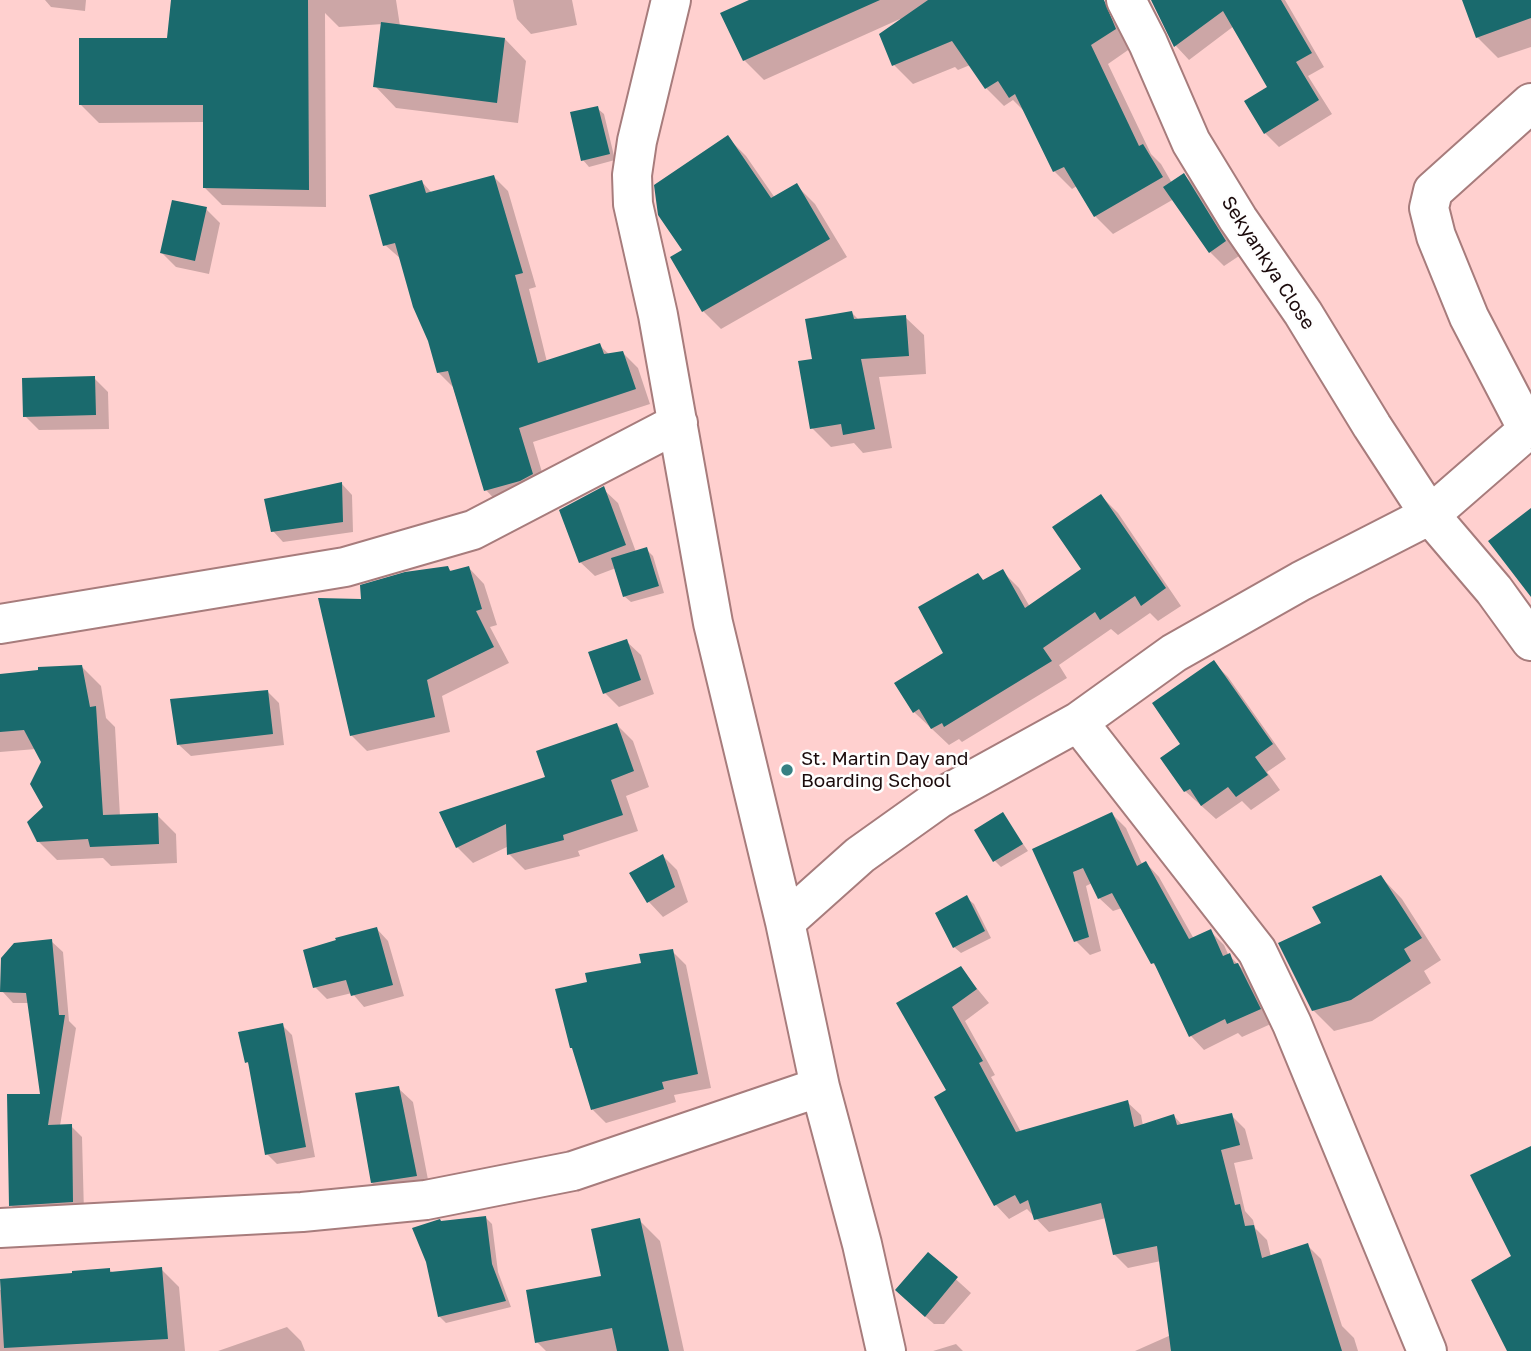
<!DOCTYPE html>
<html>
<head>
<meta charset="utf-8">
<style>
  body { margin:0 }
  canvas { display:block; background:#ffd0cf }
</style>
</head>
<body>
<canvas width="1531" height="1351"></canvas>
<script>
const ctx = document.querySelector('canvas').getContext('2d');
ctx.lineJoin = 'round';
function fill(path, color) { ctx.fillStyle = color; ctx.fill(path, 'evenodd'); }
const shape = rows => new Path2D(rows.map(r => 'M' + r).join(''));
function trace(path, color, width, dash) { ctx.strokeStyle = color; ctx.lineWidth = width; ctx.lineCap = dash ? 'butt' : 'round'; ctx.setLineDash(dash || []); ctx.stroke(path); }
function label(font, color, halo, rows, align = 'center') {
  ctx.font = font + ' "Golos Text",sans-serif'; ctx.lineWidth = 5; ctx.setLineDash([]); ctx.textBaseline = 'middle'; ctx.strokeStyle = halo; ctx.fillStyle = color; for (const [text, x, y, turn = 0] of rows) {
    ctx.save(); ctx.translate(x, y); ctx.rotate((+turn || 0) * Math.PI / 180); ctx.textAlign = isNaN(turn) ? turn : align; if (halo) ctx.strokeText(text, 0, 0); ctx.fillText(text, 0, 0); ctx.restore();
  }
}
fill(shape([
  [45,0,86,0,85,11,51,7],
  [172,0,396,0,400,26,505,39,526,61,518,123,396,108,375,86,383,24,339,27,325,13,326,207,222,205,204,187,205,122,99,123,81,105,169,39],
  [513,0,572,0,577,25,531,34,517,19],
  [753,0,1100,0,1131,48,1108,64,1151,154,1161,164,1172,183,1184,175,1198,189,1239,256,1224,266,1210,252,1174,199,1113,234,1095,216,1077,186,1072,189,1054,171,1026,113,1013,100,1004,106,986,88,970,65,958,70,955,67,913,84,894,65,900,19,764,80,744,60],
  [1157,0,1285,0,1324,67,1308,76,1332,114,1279,147,1265,133,1269,88,1234,26,1189,60,1176,46,1154,2],
  [1464,0,1531,0,1531,47,1498,58,1477,37],
  [597,108,604,114,615,160,589,167,583,160],
  [728,138,746,156,775,198,797,186,815,204,847,257,721,329,703,311,684,250],
  [494,177,508,191,536,287,529,289,547,362,599,345,610,355,623,353,638,368,650,404,533,442,547,489,500,505,486,490,453,387,438,372,430,340,401,259,385,245,422,182,432,193],
  [206,209,220,223,209,274,176,267,162,253],
  [852,313,859,320,905,317,924,335,926,374,879,377,892,448,863,453,854,443,831,447,812,428,814,360],
  [94,378,108,392,109,429,39,430,25,416],
  [342,484,352,495,353,532,283,542,273,531],
  [603,489,618,503,636,552,646,549,653,556,664,593,631,602,624,596,616,568,595,576,580,562],
  [1101,496,1118,513,1181,606,1158,621,1150,613,1118,635,1111,629,1059,665,1067,678,962,742,959,739,949,745,914,712,946,654,978,575,984,581,1003,572,1019,588,1030,607,1083,570],
  [448,568,452,572,469,568,484,584,497,625,490,627,509,663,442,696,450,732,367,751,351,735,363,601],
  [626,641,641,655,654,694,619,707,605,693],
  [1214,663,1228,677,1286,759,1267,772,1280,790,1251,810,1242,801,1216,819,1185,791],
  [82,667,101,686,106,718,115,727,120,816,157,815,176,834,177,863,111,866,103,858,57,860,38,841,45,808,43,762,36,749,0,752,0,675],
  [268,692,279,703,284,745,191,756,179,745],
  [617,725,633,741,649,787,626,796,638,831,578,851,580,856,525,870,509,854,509,846,473,863,457,847],
  [1112,814,1126,828,1142,864,1146,863,1159,877,1194,939,1210,931,1224,945,1228,954,1252,979,1273,1023,1242,1037,1238,1033,1204,1050,1191,1036,1159,970,1153,963,1122,908,1113,911,1099,898,1092,883,1086,886,1101,951,1090,955,1076,941,1034,849],
  [1003,815,1028,851,1001,867,995,861],
  [663,856,677,870,688,902,663,917,649,902,631,873],
  [1381,877,1402,899,1441,960,1424,971,1431,983,1372,1021,1334,1031,1313,1010,1323,924],
  [967,898,974,904,991,938,961,953,954,947],
  [377,929,388,941,404,996,364,1007,352,993,327,999,315,987],
  [51,941,63,952,69,1021,76,1028,60,1126,71,1126,82,1137,84,1213,22,1216,11,1205,42,1096,29,1003,13,1003,2,991],
  [672,951,686,965,711,1088,674,1095,676,1102,606,1123,593,1110,575,1050,643,964],
  [961,969,989,1003,965,1021,995,1075,991,1077,1021,1132,1127,1102,1141,1115,1143,1126,1174,1116,1183,1126,1231,1115,1245,1129,1253,1159,1234,1163,1245,1211,1253,1220,1255,1228,1267,1240,1271,1257,1307,1245,1321,1259,1342,1326,1354,1338,1358,1351,1135,1351,1171,1335,1161,1261,1128,1268,1114,1254,1106,1218,1049,1232,1027,1209,1009,1219,996,1205,937,1098,949,1091,899,1004],
  [282,1025,292,1035,315,1157,277,1164,267,1154,251,1067,247,1062],
  [398,1088,413,1102,430,1190,387,1197,372,1183],
  [486,1218,492,1224,498,1272,511,1307,446,1323,439,1316],
  [639,1220,660,1241,684,1351,546,1351,537,1342,603,1278],
  [928,1254,971,1293,944,1324,934,1324,911,1304],
  [161,1269,179,1287,185,1351,0,1351,0,1290,110,1270,113,1273],
  [287,1327,301,1341,305,1351,218,1351],
  [956,1344,963,1351,933,1351]
]), '#0003');
fill(shape([
  [171,0,308,0,309,190,203,188,203,105,79,105,79,38,167,38],
  [749,0,880,0,743,61,720,13],
  [928,0,1104,0,1116,29,1091,45,1139,146,1143,144,1163,177,1094,217,1064,167,1053,172,1015,94,1009,98,998,81,985,89,952,41,892,66,879,34],
  [1151,0,1281,0,1312,53,1296,62,1319,100,1264,134,1244,101,1267,87,1223,11,1174,47],
  [1462,0,1531,0,1531,18,1476,38],
  [381,22,505,38,497,103,373,87],
  [598,106,610,154,581,161,570,112],
  [728,135,771,198,797,183,830,239,702,312,670,257,682,250,658,215,654,185],
  [1184,173,1226,241,1209,253,1163,187],
  [494,175,523,273,515,275,538,363,600,343,604,354,623,351,636,389,519,428,533,474,520,481,484,491,448,371,437,373,428,341,413,307,395,243,383,246,369,195,422,180,426,193],
  [172,200,207,207,195,261,160,253],
  [852,311,854,319,906,315,909,356,861,359,875,429,843,435,841,424,810,429,798,361,812,359,805,319],
  [95,376,96,415,23,417,22,378],
  [342,482,343,522,271,532,264,499],
  [604,486,626,545,579,563,559,510],
  [1101,494,1166,588,1141,606,1135,596,1100,620,1095,612,1043,648,1052,661,944,727,942,723,931,729,919,709,913,713,894,683,943,653,918,607,978,573,983,580,1003,569,1025,608,1081,569,1052,527],
  [1531,508,1531,597,1488,541],
  [647,547,659,586,623,597,611,558],
  [448,566,450,571,469,566,482,609,476,611,494,647,427,680,435,717,350,736,318,598,361,599,360,585,405,572],
  [627,639,641,680,603,694,588,652],
  [1214,660,1273,744,1255,757,1268,775,1236,797,1228,787,1201,806,1190,789,1184,792,1160,758,1180,744,1152,703],
  [82,665,90,707,96,706,103,815,158,813,159,844,90,847,88,839,37,842,27,822,43,807,30,784,41,762,24,730,0,732,0,674,38,670,38,667],
  [268,690,273,734,177,745,170,699],
  [617,723,634,771,611,780,623,815,563,835,564,840,507,855,506,824,456,848,439,812,545,777,536,751],
  [1003,812,1023,844,993,862,974,830],
  [1112,812,1137,866,1146,861,1189,939,1211,929,1223,956,1230,953,1234,964,1238,963,1261,1009,1227,1024,1225,1019,1189,1037,1154,963,1151,964,1112,893,1098,899,1083,868,1073,872,1089,937,1074,942,1032,849],
  [663,854,675,887,647,903,629,873],
  [1381,875,1422,938,1404,949,1411,961,1351,1000,1312,1011,1278,943,1321,923,1312,907],
  [967,895,985,931,953,948,935,913],
  [377,927,393,985,351,996,346,980,313,988,303,950,336,940,335,938],
  [52,939,59,1015,65,1015,48,1125,72,1124,73,1202,9,1206,7,1094,40,1094,26,993,0,992,1,958,14,943],
  [673,949,698,1074,662,1082,664,1089,591,1110,572,1048,570,1048,555,989,587,982,585,973,641,963,639,954],
  [961,966,977,989,952,1007,983,1061,979,1063,1016,1132,1128,1100,1134,1127,1174,1114,1177,1125,1232,1113,1240,1145,1221,1150,1235,1205,1240,1204,1245,1226,1254,1225,1262,1258,1308,1243,1342,1351,1171,1351,1157,1246,1113,1255,1101,1203,1034,1220,1028,1200,1020,1204,1015,1195,994,1206,934,1097,946,1090,896,1003],
  [283,1023,306,1147,265,1155,248,1062,245,1063,238,1032],
  [399,1086,417,1176,371,1183,355,1093],
  [1531,1146,1531,1351,1507,1351,1471,1280,1511,1256,1470,1175],
  [486,1216,492,1264,506,1301,438,1317,426,1262,412,1228,440,1219,441,1221],
  [640,1218,669,1351,617,1351,612,1328,535,1343,526,1290,601,1276,591,1229],
  [928,1252,958,1277,925,1317,895,1290],
  [162,1267,168,1339,4,1348,0,1279,72,1273,72,1271,110,1268,110,1272]
]), '#1a6a6d');
const minor = shape([
  [671,0,637,141,632,175,633,204,658,315,713,623,785,922,820,1087,862,1244,886,1351],
  [1126,0,1148,43,1191,142,1238,219,1303,313,1372,426,1430,515,1494,590,1531,641],
  [1528,430,1469,317,1436,236,1429,208,1433,191,1531,103],
  [0,624,345,567,473,530,678,423],
  [1078,722,1257,951,1292,1024,1427,1351],
  [785,922,860,855,940,798,1078,722,1174,653,1301,581,1430,515,1531,427],
  [0,1228,302,1212,426,1200,573,1171,820,1087]
]);
trace(minor, '#a77c7c', 42);
trace(minor, '#fff', 38);
for (const [x, y, r, color] of [
  [787,770,7,"#378083"]
]) { const dot = new Path2D(); dot.arc(x, y, r, 0, 2 * Math.PI); ctx.fillStyle = color; ctx.fill(dot); trace(dot, '#fefefe', 2.5); }
label('19px', '#1b0b0c', '#fefefe', [
  ["Sekyankya Close",1268,263,57]
]);
label('19px', '#1b0b0c', '#fefefe', [
  ["St. Martin Day and",801,759],
  ["Boarding School",801,781]
], 'left');
</script>
</body>
</html>
